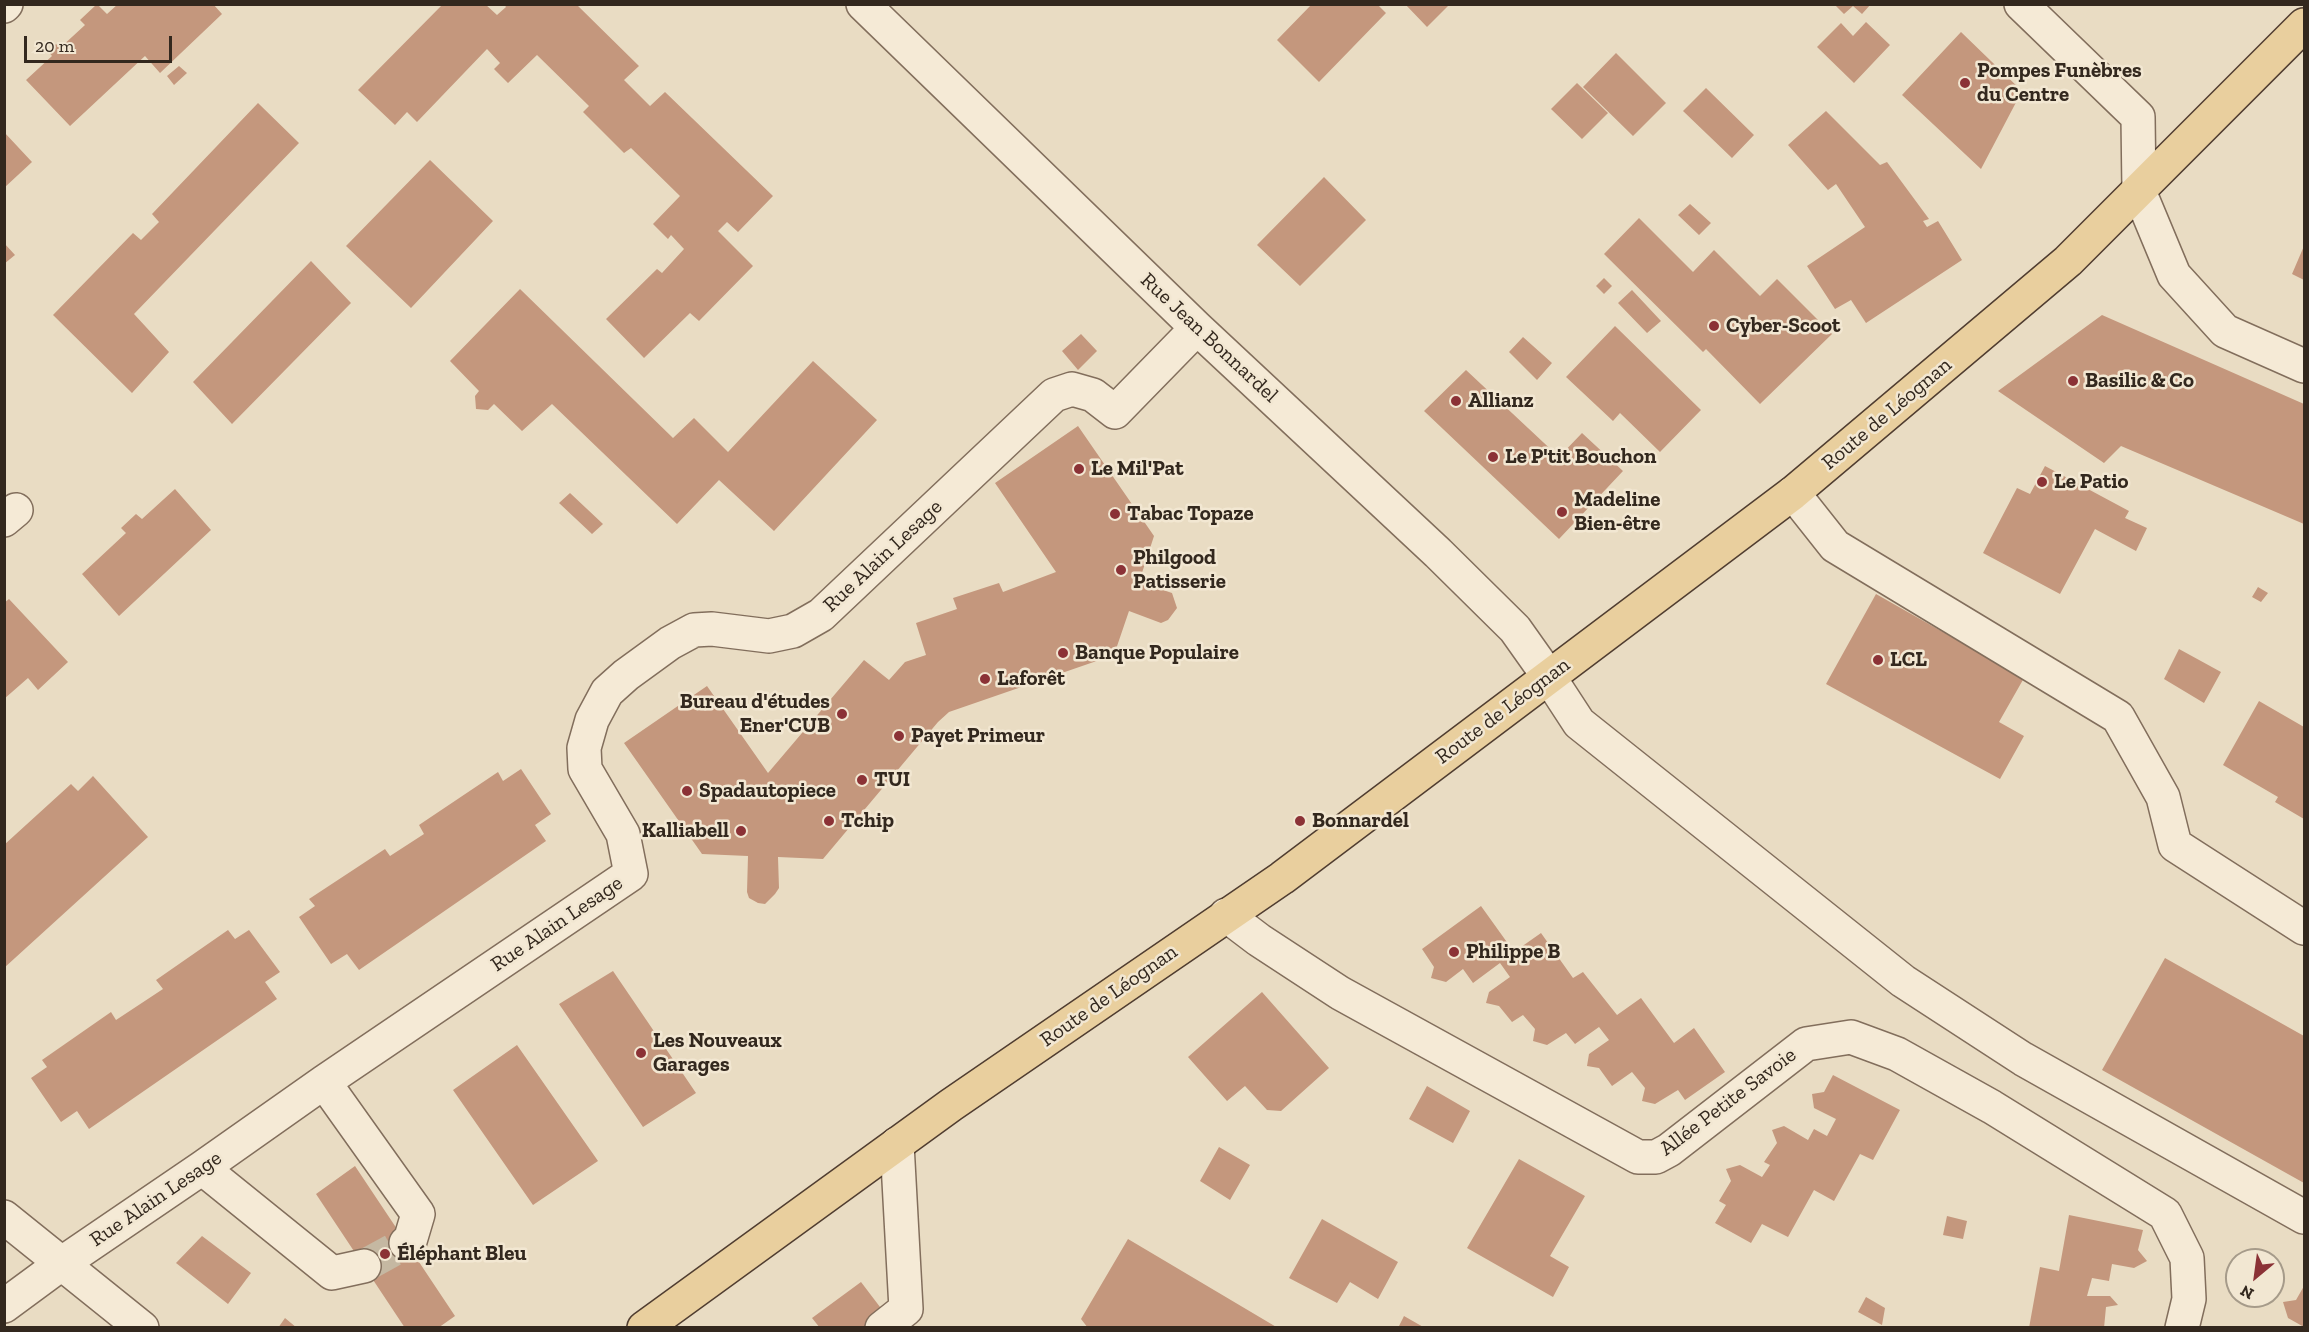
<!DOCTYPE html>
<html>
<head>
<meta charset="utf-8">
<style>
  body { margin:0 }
  #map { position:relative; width:2309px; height:1332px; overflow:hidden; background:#e9dcc3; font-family:"Zilla Slab",serif }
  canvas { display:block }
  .frame { position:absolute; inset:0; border:6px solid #33281e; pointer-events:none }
  .north { position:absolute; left:2225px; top:1248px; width:60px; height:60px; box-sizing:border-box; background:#f2e7d2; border:2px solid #a69b8a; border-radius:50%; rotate:209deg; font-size:16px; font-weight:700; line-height:24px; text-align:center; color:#33281e }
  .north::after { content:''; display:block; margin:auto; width:21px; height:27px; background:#8b3236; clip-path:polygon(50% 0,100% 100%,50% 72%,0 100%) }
  .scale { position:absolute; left:24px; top:36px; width:148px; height:27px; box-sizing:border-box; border:3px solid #33281e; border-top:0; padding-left:8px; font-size:18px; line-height:21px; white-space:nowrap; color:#33281e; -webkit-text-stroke:4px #f2e7d2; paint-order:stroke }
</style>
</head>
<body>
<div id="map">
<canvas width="2309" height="1332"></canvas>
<div class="frame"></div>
<div class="north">N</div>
<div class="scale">20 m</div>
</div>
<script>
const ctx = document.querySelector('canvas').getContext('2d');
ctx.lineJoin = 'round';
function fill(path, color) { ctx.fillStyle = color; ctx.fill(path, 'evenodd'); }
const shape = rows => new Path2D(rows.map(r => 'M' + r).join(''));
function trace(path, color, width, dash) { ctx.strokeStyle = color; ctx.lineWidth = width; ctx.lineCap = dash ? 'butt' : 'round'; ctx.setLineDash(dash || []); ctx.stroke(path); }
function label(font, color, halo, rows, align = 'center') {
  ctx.font = font + ' "Zilla Slab",serif'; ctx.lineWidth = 5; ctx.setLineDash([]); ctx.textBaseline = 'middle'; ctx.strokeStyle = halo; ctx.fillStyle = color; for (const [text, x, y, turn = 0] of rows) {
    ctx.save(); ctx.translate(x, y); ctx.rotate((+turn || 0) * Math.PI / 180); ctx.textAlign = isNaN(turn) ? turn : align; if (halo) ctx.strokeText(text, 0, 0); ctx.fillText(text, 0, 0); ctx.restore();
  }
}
fill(shape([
  [97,4,107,14,118,4,213,4,222,14,160,73,145,56,70,126,26,80,52,56,48,51,56,44,60,48,85,25,80,20],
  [443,4,485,4,497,15,506,7,504,4,576,4,639,66,624,80,650,106,665,92,773,196,738,232,727,222,718,231,753,266,699,321,690,313,644,358,606,319,657,269,662,273,684,249,671,235,668,239,653,224,680,196,631,148,624,153,583,112,589,106,537,55,508,83,494,69,500,63,487,49,417,122,407,112,395,125,358,90],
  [1312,4,1377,4,1386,13,1319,82,1277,40],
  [1405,4,1450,4,1427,27],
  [1834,4,1871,4,1862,14,1853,6,1844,14],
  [1866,22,1890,45,1854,83,1817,47,1841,23,1853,36],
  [1961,32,2022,91,1981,169,1902,95],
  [1616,53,1666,103,1633,136,1583,87],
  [179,66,187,73,174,85,167,76],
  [1577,83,1608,113,1582,139,1551,109],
  [1706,88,1754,135,1732,158,1683,111],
  [258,103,299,143,134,314,169,352,132,393,53,315,133,233,141,240,159,222,152,214],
  [1826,111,1880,165,1887,162,1929,219,1923,221,1927,227,1938,221,1962,260,1866,323,1851,300,1835,309,1807,266,1865,227,1836,184,1828,190,1788,145],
  [4,132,32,162,4,188],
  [430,160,493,221,411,308,346,246],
  [1324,177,1366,220,1300,286,1257,245],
  [1690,204,1711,223,1699,235,1678,215],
  [1639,218,1693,272,1714,250,1760,296,1777,279,1832,334,1760,404,1706,349,1703,352,1604,254],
  [4,243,15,255,4,264],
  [2304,246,2304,280,2292,274],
  [311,261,351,303,232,424,193,382],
  [1604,278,1612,286,1604,294,1596,286],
  [520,289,673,438,694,418,728,452,813,361,877,420,774,531,719,480,677,524,552,404,522,431,494,404,488,410,476,409,475,396,479,391,450,361],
  [1632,290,1661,321,1647,333,1618,303],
  [2102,315,2304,404,2304,524,2121,446,2104,463,1998,391],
  [1615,326,1701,410,1660,452,1620,413,1613,421,1566,377],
  [1081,334,1097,351,1078,370,1062,351],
  [1523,337,1552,363,1537,380,1509,352],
  [1466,370,1559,457,1582,433,1623,471,1559,539,1424,411],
  [1078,426,1154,536,1139,582,1172,593,1177,608,1168,620,1161,623,1129,611,1114,655,949,712,938,722,823,859,778,857,779,888,775,894,765,904,758,903,749,898,747,892,748,856,702,854,624,743,707,686,768,773,864,660,889,680,905,662,926,655,916,623,957,609,953,598,999,583,1003,592,1056,572,995,483],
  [2045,466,2129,511,2125,518,2147,528,2136,551,2095,529,2060,594,1983,553,2017,488,2030,494],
  [175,489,211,530,119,616,82,574,126,533,121,528,136,514,142,519],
  [570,493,603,524,592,534,559,503],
  [2258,587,2268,593,2261,602,2252,597],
  [1876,594,2024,678,1999,722,2024,736,2000,779,1826,684],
  [9,599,68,662,38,690,28,678,4,699,4,603],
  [2179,649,2221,672,2204,703,2164,679],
  [2259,701,2304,727,2304,819,2275,802,2278,797,2223,765],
  [521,769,551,814,535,825,546,841,359,970,347,954,331,964,299,917,315,906,309,899,385,849,390,856,424,834,419,825,498,772,503,781],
  [93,776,148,837,4,968,4,845,71,784,78,791],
  [1481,906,1514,952,1541,933,1573,978,1583,972,1617,1015,1641,998,1674,1043,1694,1028,1725,1072,1685,1100,1678,1090,1655,1104,1642,1101,1645,1088,1632,1072,1612,1086,1599,1068,1587,1066,1589,1054,1609,1040,1599,1027,1575,1044,1566,1033,1547,1045,1533,1041,1535,1029,1523,1015,1512,1022,1499,1006,1486,1003,1489,992,1510,977,1500,963,1473,983,1463,969,1446,982,1431,978,1434,967,1422,949],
  [228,930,235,939,249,930,280,972,265,982,277,999,89,1129,77,1111,61,1122,31,1078,47,1067,42,1060,111,1012,116,1020,163,989,156,980],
  [2165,958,2304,1036,2304,1183,2102,1070],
  [613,971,696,1093,643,1127,559,1004],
  [1262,992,1329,1068,1281,1111,1267,1110,1245,1086,1227,1101,1188,1057],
  [517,1045,598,1161,533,1205,453,1090],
  [1833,1075,1900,1110,1873,1160,1860,1154,1834,1201,1814,1190,1788,1237,1762,1224,1751,1243,1715,1223,1726,1205,1719,1201,1731,1181,1726,1169,1740,1165,1762,1177,1770,1165,1764,1162,1777,1143,1772,1130,1784,1126,1808,1140,1814,1129,1827,1136,1836,1119,1814,1108,1812,1094,1824,1092],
  [1427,1086,1470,1111,1453,1143,1409,1119],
  [1219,1147,1250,1165,1230,1200,1200,1181],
  [1519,1159,1585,1196,1550,1256,1569,1267,1553,1297,1467,1248],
  [355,1166,455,1316,438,1328,405,1328,316,1194],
  [2069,1215,2143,1230,2138,1250,2147,1261,2134,1268,2112,1264,2109,1281,2092,1278,2087,1296,2110,1296,2118,1305,2106,1307,2104,1328,2029,1328,2040,1267,2059,1271],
  [1947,1216,1967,1221,1963,1239,1943,1235],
  [1322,1219,1398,1262,1378,1299,1350,1282,1337,1303,1289,1278],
  [202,1236,251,1273,228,1304,176,1263],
  [1128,1239,1278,1328,1088,1328,1081,1319],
  [861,1282,896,1328,820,1328,812,1318],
  [2304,1286,2304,1327,2288,1318,2283,1302,2296,1300],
  [1866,1297,1885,1308,1882,1325,1858,1312],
  [1404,1316,1425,1328,1398,1328],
  [285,1318,297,1328,278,1328]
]), '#c4977d');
trace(shape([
  [364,1266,406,1243]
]), '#c5b8a2', 33, [33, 16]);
const minor = shape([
  [863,4,1197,328,1438,553,1515,629,1549,677,1579,723,1903,981,2023,1059,2304,1217],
  [2021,4,2138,117,2139,191,2174,275,2225,331,2304,366],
  [4,6,6,4],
  [1793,493,1835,546,2118,717,2163,797,2175,845,2304,928],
  [4,520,16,510],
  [1226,915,1259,940,1340,993,1638,1157,1656,1157,1669,1150,1806,1044,1851,1037,1897,1054,1992,1107,2165,1214,2187,1258,2189,1299,2182,1328],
  [324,1082,418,1214,410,1241,406,1243],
  [202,1168,332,1273,364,1266],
  [4,1217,142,1328],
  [4,1306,61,1264,202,1168,324,1082,631,874,623,834,585,769,584,748,592,720,607,692,626,675,670,643,694,630,712,629,769,636,793,631,821,615,1054,395,1072,389,1093,395,1115,412,1197,328],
  [882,1328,906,1309,897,1144]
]);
const major = shape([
  [644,1328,951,1105,1282,878,1793,493,2068,261,2304,25]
]);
trace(minor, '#826e5c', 36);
trace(major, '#503d30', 36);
trace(minor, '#f5ead6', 33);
trace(major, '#e9cf9e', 33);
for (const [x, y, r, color] of [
  [1965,83,6,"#8b3236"],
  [1714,326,6,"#8b3236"],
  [2073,381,6,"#8b3236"],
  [1456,401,6,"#8b3236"],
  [1493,457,6,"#8b3236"],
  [1079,469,6,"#8b3236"],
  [2042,482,6,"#8b3236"],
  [1562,512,6,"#8b3236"],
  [1115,514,6,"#8b3236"],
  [1121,570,6,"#8b3236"],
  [1063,653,6,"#8b3236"],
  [1878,660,6,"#8b3236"],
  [985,679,6,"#8b3236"],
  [842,714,6,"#8b3236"],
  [899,736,6,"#8b3236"],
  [862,780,6,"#8b3236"],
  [687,791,6,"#8b3236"],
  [829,821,6,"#8b3236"],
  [1300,821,6,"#8b3236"],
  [741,831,6,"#8b3236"],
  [1454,952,6,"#8b3236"],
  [641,1053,6,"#8b3236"],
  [385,1254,6,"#8b3236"]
]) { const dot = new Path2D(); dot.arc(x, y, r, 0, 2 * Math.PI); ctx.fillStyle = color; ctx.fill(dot); trace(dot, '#f2e7d2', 2); }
label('bold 21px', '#33281e', '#f2e7d2', [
  ["Pompes Funèbres",1977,71],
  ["du Centre",1977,95],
  ["Cyber-Scoot",1726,326],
  ["Basilic & Co",2085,381],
  ["Allianz",1468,401],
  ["Le P'tit Bouchon",1505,457],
  ["Le Mil'Pat",1091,469],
  ["Le Patio",2054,482],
  ["Madeline",1574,500],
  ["Bien-être",1574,524],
  ["Tabac Topaze",1127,514],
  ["Philgood",1133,558],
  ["Patisserie",1133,582],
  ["Banque Populaire",1075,653],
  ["LCL",1890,660],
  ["Laforêt",997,679],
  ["Bureau d'études",830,702,"right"],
  ["Ener'CUB",830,726,"right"],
  ["Payet Primeur",911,736],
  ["TUI",874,780],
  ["Spadautopiece",699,791],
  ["Tchip",841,821],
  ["Bonnardel",1312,821],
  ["Kalliabell",729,831,"right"],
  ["Philippe B",1466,952],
  ["Les Nouveaux",653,1041],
  ["Garages",653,1065],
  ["Éléphant Bleu",397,1254]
], 'left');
label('21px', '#33281e', '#f2e7d2', [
  ["Rue Jean Bonnardel",1209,338,43],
  ["Route de Léognan",1887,414,-40],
  ["Rue Alain Lesage",883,556,-43],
  ["Route de Léognan",1503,711,-37],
  ["Rue Alain Lesage",557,924,-34],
  ["Route de Léognan",1109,996,-35],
  ["Allée Petite Savoie",1728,1102,-37],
  ["Rue Alain Lesage",156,1199,-34]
]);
</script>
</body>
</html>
